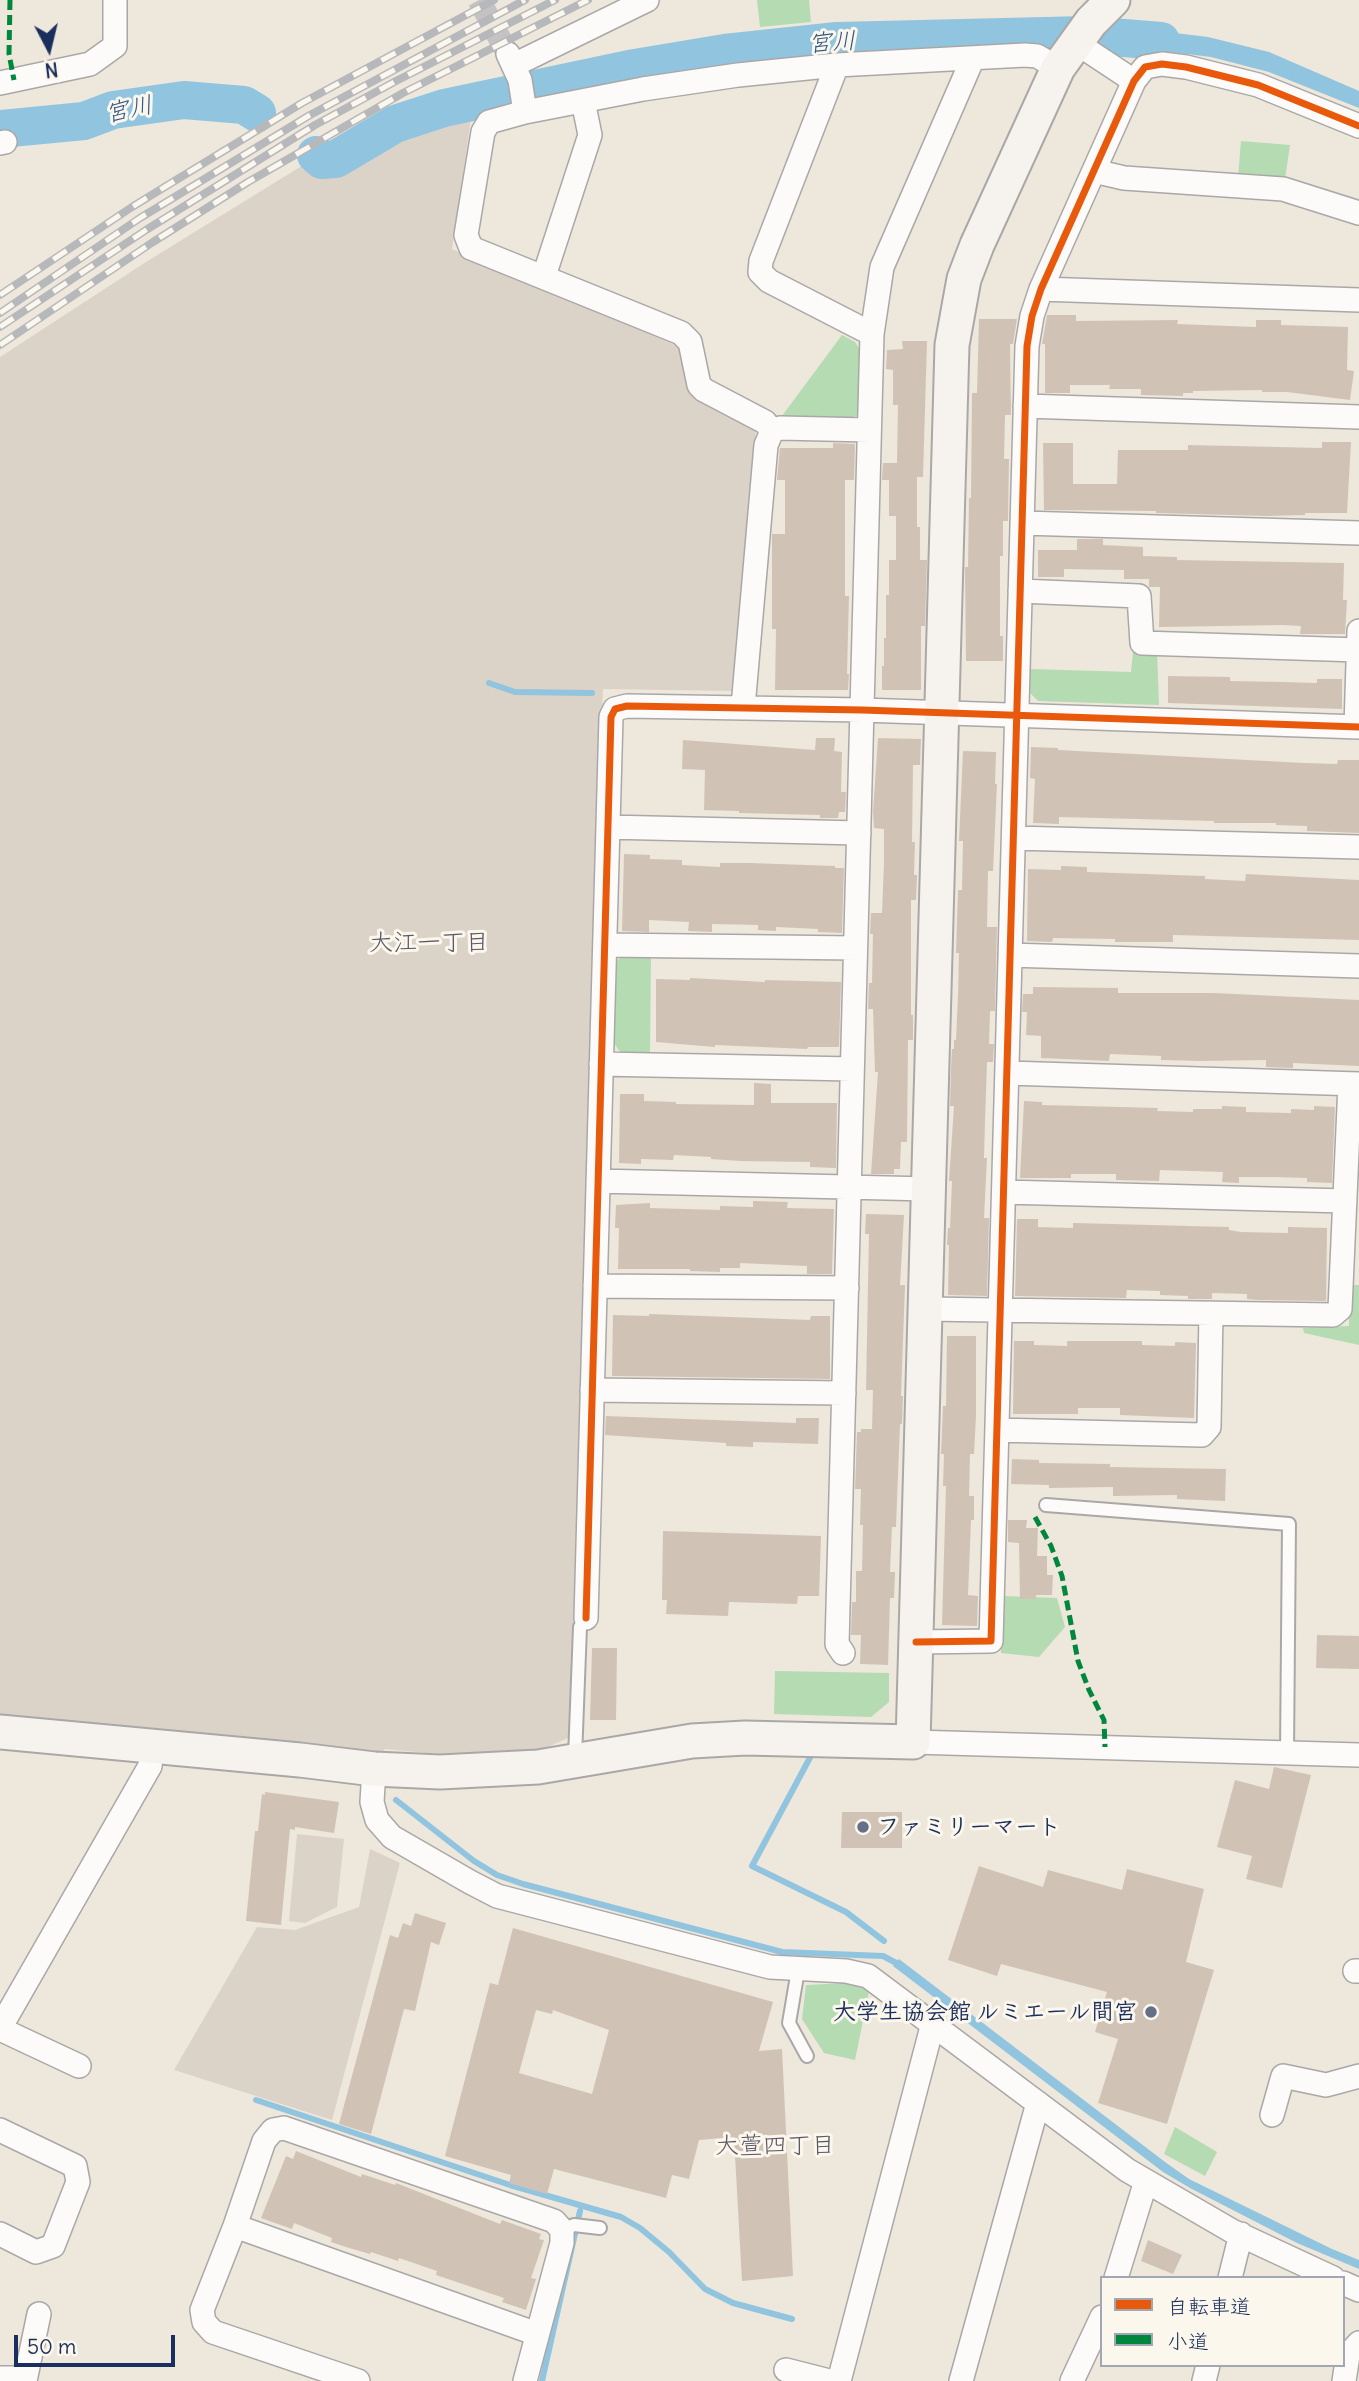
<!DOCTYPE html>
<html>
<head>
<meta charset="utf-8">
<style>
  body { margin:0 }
  #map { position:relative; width:1359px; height:2381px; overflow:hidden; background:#eee7db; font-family:Delius,"Klee One",sans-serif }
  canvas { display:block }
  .legend { position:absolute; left:1100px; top:2276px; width:245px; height:91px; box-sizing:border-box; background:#fbf7ec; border:2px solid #a1a7b3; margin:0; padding:9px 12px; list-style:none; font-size:21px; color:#1b2f5e }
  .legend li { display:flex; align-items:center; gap:14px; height:35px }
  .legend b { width:35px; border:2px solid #a1a7b3 }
  .north { position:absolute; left:14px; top:14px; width:70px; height:70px; -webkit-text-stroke:5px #fbf7ec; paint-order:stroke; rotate:173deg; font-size:19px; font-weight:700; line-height:28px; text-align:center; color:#1b2f5e }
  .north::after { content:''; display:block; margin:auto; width:24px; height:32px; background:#1b2f5e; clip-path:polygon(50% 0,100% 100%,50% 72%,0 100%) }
  .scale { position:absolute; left:14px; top:2335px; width:161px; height:32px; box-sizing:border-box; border:4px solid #1b2f5e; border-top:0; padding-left:9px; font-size:21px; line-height:24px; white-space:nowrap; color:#1b2f5e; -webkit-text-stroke:5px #fbf7ec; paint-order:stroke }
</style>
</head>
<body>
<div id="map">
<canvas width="1359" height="2381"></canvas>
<ul class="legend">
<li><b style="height:9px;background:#e8590c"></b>自転車道</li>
<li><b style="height:9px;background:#00873e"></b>小道</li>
</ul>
<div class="north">N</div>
<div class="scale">50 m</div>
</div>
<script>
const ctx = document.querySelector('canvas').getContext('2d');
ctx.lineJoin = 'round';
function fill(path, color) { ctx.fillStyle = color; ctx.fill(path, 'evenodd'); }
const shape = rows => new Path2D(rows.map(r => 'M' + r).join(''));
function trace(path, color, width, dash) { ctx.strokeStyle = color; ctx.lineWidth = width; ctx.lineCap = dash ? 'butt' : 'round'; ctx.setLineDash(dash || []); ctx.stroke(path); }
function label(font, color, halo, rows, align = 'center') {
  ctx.font = font + ' Delius,"Klee One",sans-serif'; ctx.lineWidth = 6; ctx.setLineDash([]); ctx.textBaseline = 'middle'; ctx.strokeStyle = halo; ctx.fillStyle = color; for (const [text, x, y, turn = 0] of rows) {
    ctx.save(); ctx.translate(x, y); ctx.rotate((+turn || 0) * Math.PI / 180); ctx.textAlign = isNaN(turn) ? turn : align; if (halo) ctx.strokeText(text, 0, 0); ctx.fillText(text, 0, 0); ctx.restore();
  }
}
fill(shape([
  [471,119,452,249,677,346,683,351,693,395,755,427,756,438,733,691,603,689,570,1737,530,1755,437,1754,385,1749,375,1758,0,1721,0,357,146,262,308,162,323,170,340,168,390,135],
  [297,1834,344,1839,337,1907,305,1923,289,1921],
  [370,1849,400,1863,332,2120,174,2070,257,1927,295,1930,359,1907]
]), '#dcd3c8');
fill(shape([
  [757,0,809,0,811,22,760,27],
  [1241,141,1290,145,1285,179,1238,178],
  [842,335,855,342,862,353,860,414,848,419,779,420],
  [1157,651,1159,705,1038,701,1030,693,1030,669,1131,672,1133,652],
  [624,955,651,956,650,1053,621,1053,613,1042,614,963],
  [1349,1285,1359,1285,1359,1345,1304,1333,1303,1328,1349,1326],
  [1001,1596,1057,1598,1065,1627,1039,1657,1001,1653],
  [775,1671,889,1673,889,1702,871,1717,774,1714],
  [850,1983,869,1991,855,2060,824,2053,802,2019,806,1985],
  [1175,2127,1217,2152,1205,2176,1164,2154]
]), '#b4dbb2');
fill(shape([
  [1117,26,1208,37,1269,52,1359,91,1359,108,1269,72,1211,57,1106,44],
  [899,1959,1165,2162,1189,2179,1332,2249,1359,2260,1359,2269,1297,2243,1190,2188,1163,2172,893,1966]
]), '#90c4df');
trace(shape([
  [489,683,515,692,592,693],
  [813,1752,752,1866,846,1912,884,1941],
  [396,1800,474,1861,497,1875,523,1884,782,1952,883,1956,902,1966],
  [256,2100,510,2185,621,2217,640,2228,669,2252,705,2289,733,2303,792,2319],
  [542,2381,580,2211]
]), '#90c4df', 6);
trace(shape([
  [0,129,84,121,113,110,184,100,244,105,257,113],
  [316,155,322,160,336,159,395,124,444,108,629,69,725,53,837,41,1087,35,1161,41]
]), '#90c4df', 38);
fill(shape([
  [1047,315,1076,315,1076,321,1178,320,1177,324,1256,327,1256,320,1281,320,1281,325,1348,327,1347,370,1354,371,1350,400,1287,392,1262,392,1262,390,1193,391,1193,393,1183,393,1183,396,1141,395,1141,389,1109,389,1110,385,1070,385,1070,393,1045,393,1045,344,1042,344],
  [979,319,1017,319,1013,344,1010,344,1011,415,1005,415,1004,459,1009,459,1008,521,1003,521,1003,556,1000,556,1000,636,1003,636,1003,661,966,661,965,567,968,567,969,498,971,498,972,393,977,393],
  [902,341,927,341,923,477,917,477,917,527,920,527,920,560,927,560,925,626,921,626,921,690,882,690,882,666,884,666,884,638,886,638,886,595,889,595,889,560,896,560,896,516,889,516,889,480,882,480,883,463,897,463,898,405,893,405,893,370,886,369,887,350,903,349],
  [1322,442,1351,442,1347,513,1305,513,1305,515,1266,516,1156,513,1156,511,1044,510,1043,443,1073,443,1073,484,1117,484,1118,450,1188,450,1188,445,1322,448],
  [833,443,855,444,854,480,845,480,845,596,849,596,847,674,849,674,848,690,775,690,776,629,772,629,772,534,785,534,785,480,777,480,780,448,833,448],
  [1077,539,1103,539,1103,545,1143,547,1143,556,1177,557,1177,560,1344,563,1343,600,1347,600,1345,634,1300,634,1301,626,1283,625,1159,627,1160,587,1149,587,1149,579,1124,579,1124,570,1064,569,1064,577,1038,577,1038,550,1077,550],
  [1168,676,1230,677,1230,681,1281,682,1317,683,1317,679,1342,679,1342,709,1168,703],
  [816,738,835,738,834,751,842,752,841,792,846,792,845,812,839,812,838,818,820,818,820,815,739,813,739,811,704,810,705,770,682,769,683,740,815,750],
  [878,738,921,739,920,765,913,765,912,842,915,842,914,875,917,875,916,900,911,900,911,1015,913,1015,913,1040,908,1040,907,1142,901,1142,900,1169,894,1169,894,1174,871,1174,878,1072,875,1072,873,1009,868,1009,869,983,872,983,873,934,870,934,871,913,882,913,884,864,884,829,874,828,873,812],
  [1031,747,1058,748,1058,750,1304,763,1337,764,1338,760,1359,760,1359,833,1307,831,1307,826,1276,825,1276,823,1214,823,1214,821,1059,817,1059,824,1033,823,1035,779,1030,778],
  [963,751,996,752,995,784,997,784,993,871,988,871,987,927,997,927,995,1011,990,1011,989,1044,994,1044,993,1062,987,1062,985,1121,984,1158,987,1158,984,1218,989,1218,987,1296,948,1295,949,1245,947,1245,948,1228,950,1228,952,1181,949,1181,954,1106,950,1106,951,1070,952,1049,954,1049,954,1040,956,1040,958,996,959,953,956,953,958,890,962,890,963,841,959,841],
  [624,854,650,855,650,859,682,860,682,865,720,867,720,863,750,863,835,866,835,868,844,868,842,933,818,932,818,929,776,927,776,931,758,930,758,925,712,924,712,932,688,931,689,922,649,920,649,932,622,931],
  [1061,866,1087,867,1087,872,1205,876,1205,879,1245,881,1246,874,1359,880,1359,940,1173,935,1173,942,1115,942,1115,939,1053,938,1052,942,1027,941,1028,869,1061,870],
  [690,978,765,982,765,980,841,982,839,1047,808,1047,807,1049,715,1045,715,1047,656,1042,656,979,690,980],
  [1033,987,1118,988,1118,993,1214,993,1359,1000,1359,1066,1293,1063,1293,1068,1266,1067,1266,1060,1202,1061,1161,1060,1161,1056,1110,1054,1109,1061,1041,1058,1041,1036,1026,1035,1027,1012,1022,1012,1023,994,1033,994],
  [754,1083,771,1084,771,1103,837,1103,836,1168,810,1167,810,1162,740,1161,711,1159,711,1157,674,1155,673,1160,641,1159,641,1164,619,1163,620,1094,644,1094,644,1101,676,1102,676,1104,754,1105],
  [1024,1101,1042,1102,1042,1105,1158,1108,1157,1111,1193,1112,1193,1109,1222,1109,1222,1106,1246,1107,1246,1112,1291,1113,1291,1109,1314,1110,1314,1106,1335,1107,1332,1183,1307,1182,1307,1178,1275,1177,1239,1177,1239,1183,1222,1182,1223,1172,1160,1170,1159,1181,1116,1180,1116,1174,1071,1174,1071,1178,1020,1178],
  [753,1201,788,1202,787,1208,834,1209,832,1274,807,1274,807,1266,740,1263,740,1268,720,1268,720,1272,690,1271,690,1269,618,1269,619,1228,615,1228,616,1205,650,1203,650,1208,720,1210,720,1206,753,1207],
  [866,1214,904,1215,900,1285,905,1285,901,1396,903,1396,902,1424,900,1424,896,1527,892,1527,890,1572,895,1572,894,1598,890,1598,888,1665,860,1664,861,1635,851,1635,852,1602,856,1602,856,1571,862,1571,863,1525,860,1525,861,1489,855,1489,857,1432,861,1432,861,1429,872,1429,873,1390,866,1390,869,1234,865,1234],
  [1017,1219,1038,1219,1038,1227,1073,1228,1073,1223,1229,1227,1229,1230,1241,1232,1288,1233,1288,1227,1327,1228,1326,1301,1258,1300,1247,1299,1247,1294,1212,1293,1212,1299,1188,1299,1188,1296,1160,1295,1160,1291,1127,1290,1126,1298,1015,1296],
  [649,1314,810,1320,811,1316,830,1316,830,1379,612,1376,613,1315,649,1316],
  [947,1336,976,1336,976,1416,974,1454,970,1454,969,1496,974,1496,974,1520,971,1520,968,1595,978,1596,977,1626,942,1625,946,1486,943,1486,944,1454,941,1454,943,1406,946,1406],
  [1014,1341,1034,1341,1034,1345,1067,1346,1067,1341,1142,1341,1142,1345,1175,1346,1175,1342,1196,1343,1194,1418,1120,1415,1120,1408,1078,1408,1078,1414,1013,1414],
  [606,1416,796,1423,796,1418,819,1418,818,1444,753,1442,753,1447,726,1446,726,1443,605,1435],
  [1012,1459,1039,1460,1039,1463,1110,1464,1110,1467,1226,1469,1225,1501,1177,1499,1177,1495,1113,1496,1113,1487,1049,1488,1049,1485,1011,1484],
  [1008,1520,1027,1520,1026,1528,1038,1528,1037,1556,1047,1556,1047,1575,1053,1575,1052,1595,1036,1595,1036,1599,1020,1599,1019,1543,1008,1542],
  [663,1531,821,1536,819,1596,798,1596,797,1604,729,1602,728,1616,666,1614,667,1600,662,1600],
  [1317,1635,1359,1636,1359,1669,1316,1668],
  [592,1648,617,1648,616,1720,590,1720],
  [1274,1767,1311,1775,1282,1888,1246,1879,1252,1856,1217,1847,1235,1780,1269,1789],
  [265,1792,339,1802,334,1833,295,1827,295,1830,290,1829,281,1925,246,1921,255,1831,258,1831,262,1794,265,1795],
  [842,1812,902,1812,902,1848,841,1848],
  [979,1866,1043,1887,1048,1870,1122,1890,1127,1869,1204,1889,1186,1962,1214,1970,1167,2124,1098,2103,1118,2039,1095,2032,1107,1992,1001,1964,997,1976,948,1960],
  [415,1913,446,1923,439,1945,431,1942,415,2011,404,2009,371,2134,339,2124,390,1935,398,1938,403,1923,411,1926],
  [513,1928,773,2002,759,2051,782,2049,793,2276,742,2281,734,2137,699,2140,689,2179,672,2175,666,2198,554,2169,547,2194,509,2183,511,2175,445,2156,490,1983,498,1985],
  [536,2010,552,2014,553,2010,609,2030,592,2094,519,2073],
  [296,2151,361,2177,362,2174,395,2185,396,2183,500,2224,502,2220,541,2234,539,2239,544,2240,531,2278,536,2279,526,2310,502,2302,504,2298,436,2275,437,2271,399,2258,398,2261,371,2252,370,2254,346,2247,331,2242,332,2238,294,2223,292,2229,261,2218,286,2156,293,2159],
  [1148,2240,1182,2255,1173,2274,1141,2261]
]), '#d0c3b6');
trace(shape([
  [479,0,508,54]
]), '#c4c2c2', 23, [23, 11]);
const lane = shape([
  [1046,1505,1289,1524,1287,1753],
  [575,1758,580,1627,586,1618],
  [798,1970,789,2023,807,2056],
  [562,2230,574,2225,600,2228]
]);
const street = shape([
  [1075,42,1134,81],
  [508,54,520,80,525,112],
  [514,65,647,0],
  [837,65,761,261,760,272,769,281,872,334],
  [0,83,90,64,115,46,115,0],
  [0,143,5,142],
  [1094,171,1124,178,1283,189,1359,213],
  [544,276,590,135,583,101],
  [1041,289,1359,300],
  [1025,406,1359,417],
  [772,431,765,422,704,390,699,385,690,342,681,333,471,248,466,235,483,132,489,122,525,112,643,89,738,75,837,65,1025,55,1037,56,1058,68],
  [1022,523,1359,533],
  [1020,591,1139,596,1142,643,1358,650],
  [743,707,766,445,772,431,780,428,869,430],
  [1356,727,1359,631],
  [608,827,859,833],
  [1014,838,1359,847],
  [605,945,855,948],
  [1010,955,1359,966],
  [601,1064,852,1069],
  [1007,1073,1359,1084],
  [598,1181,928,1189],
  [1004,1192,1345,1201],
  [595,1286,847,1288],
  [925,1309,1333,1315,1340,1309,1350,1084],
  [592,1390,844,1393],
  [997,1430,1202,1435,1209,1427,1211,1313],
  [586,1618,611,717,615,709,627,706,862,710,1359,727],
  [916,1642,991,1641,1027,346,1032,316,1041,289,1134,81,1145,67,1162,64,1186,67,1258,85,1359,126],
  [843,1653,837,1644,872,334,882,267,973,58],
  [913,1742,1359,1755],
  [374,1769,372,1802,377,1820,392,1837,470,1882,497,1896,770,1967,846,1971,868,1976,1127,2170,1232,2231,1333,2278],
  [1355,1971,1359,1971],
  [0,2028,150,1766,152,1746],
  [0,2029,79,2066],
  [1272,2115,1283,2076,1326,2085,1359,2076],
  [0,2130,75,2166,78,2182,53,2246,36,2252,0,2234],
  [235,2226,537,2334],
  [1116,2278,1146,2181],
  [1230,2278,1241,2234],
  [1343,2283,1359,2290],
  [786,2370,829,2381],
  [0,2378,25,2378],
  [25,2381,39,2314],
  [358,2381,213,2332,204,2322,202,2310,235,2226,264,2141,273,2130,284,2128,554,2221,562,2230,562,2243,525,2381],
  [839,2381,933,2023],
  [961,2381,1038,2103],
  [1072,2381,1102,2317],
  [1204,2381,1208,2365],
  [1344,2381,1348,2355,1359,2343]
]);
const secondary = shape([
  [0,1732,300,1760,374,1769,440,1772,538,1767,692,1741,745,1738,913,1742,952,345,964,279,977,245,1058,68,1091,22,1113,0]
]);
trace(lane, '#aaa8a7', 16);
trace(street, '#aaa8a7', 26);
trace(secondary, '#aaa8a7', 37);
trace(lane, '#fcfbfa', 12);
trace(street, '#fcfbfa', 23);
trace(secondary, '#f6f3ef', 33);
const rail = shape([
  [0,295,132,207,302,103,494,0],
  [0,313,140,218,310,115,525,0],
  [0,327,146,230,315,125,396,81,555,0],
  [0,345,153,242,248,182,403,93,588,0]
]);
trace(rail, '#b7b8bc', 8);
trace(rail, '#fbf7ec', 5, [16]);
trace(shape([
  [10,0,9,54,14,80],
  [1035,1517,1051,1546,1062,1576,1078,1661,1089,1690,1104,1720,1105,1747]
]), '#00873e', 5, [10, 5]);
trace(shape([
  [586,1618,611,717,615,709,627,706,862,710,1359,727],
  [916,1642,991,1641,1027,346,1032,316,1041,289,1134,81,1145,67,1162,64,1186,67,1258,85,1359,126]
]), '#e8590c', 7);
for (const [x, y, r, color] of [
  [863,1827,7,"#656f8a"],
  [1151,2012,7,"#656f8a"]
]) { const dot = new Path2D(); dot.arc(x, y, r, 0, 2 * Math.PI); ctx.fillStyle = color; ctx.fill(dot); trace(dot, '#fbf7ec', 2.5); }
label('bold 23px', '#1b2f5e', '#fbf7ec', [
  ["ファミリーマート",877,1827],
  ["大学生協会館 ルミエール間宮",1137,2012,"right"]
], 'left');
label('italic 24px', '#325785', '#fbf7ec', [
  ["宮川",832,43,-4],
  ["宮川",129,110,-12]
]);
label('24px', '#5c5768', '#fbf7ec', [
  ["大江一丁目",429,943],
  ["大萱四丁目",775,2146]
]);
</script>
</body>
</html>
